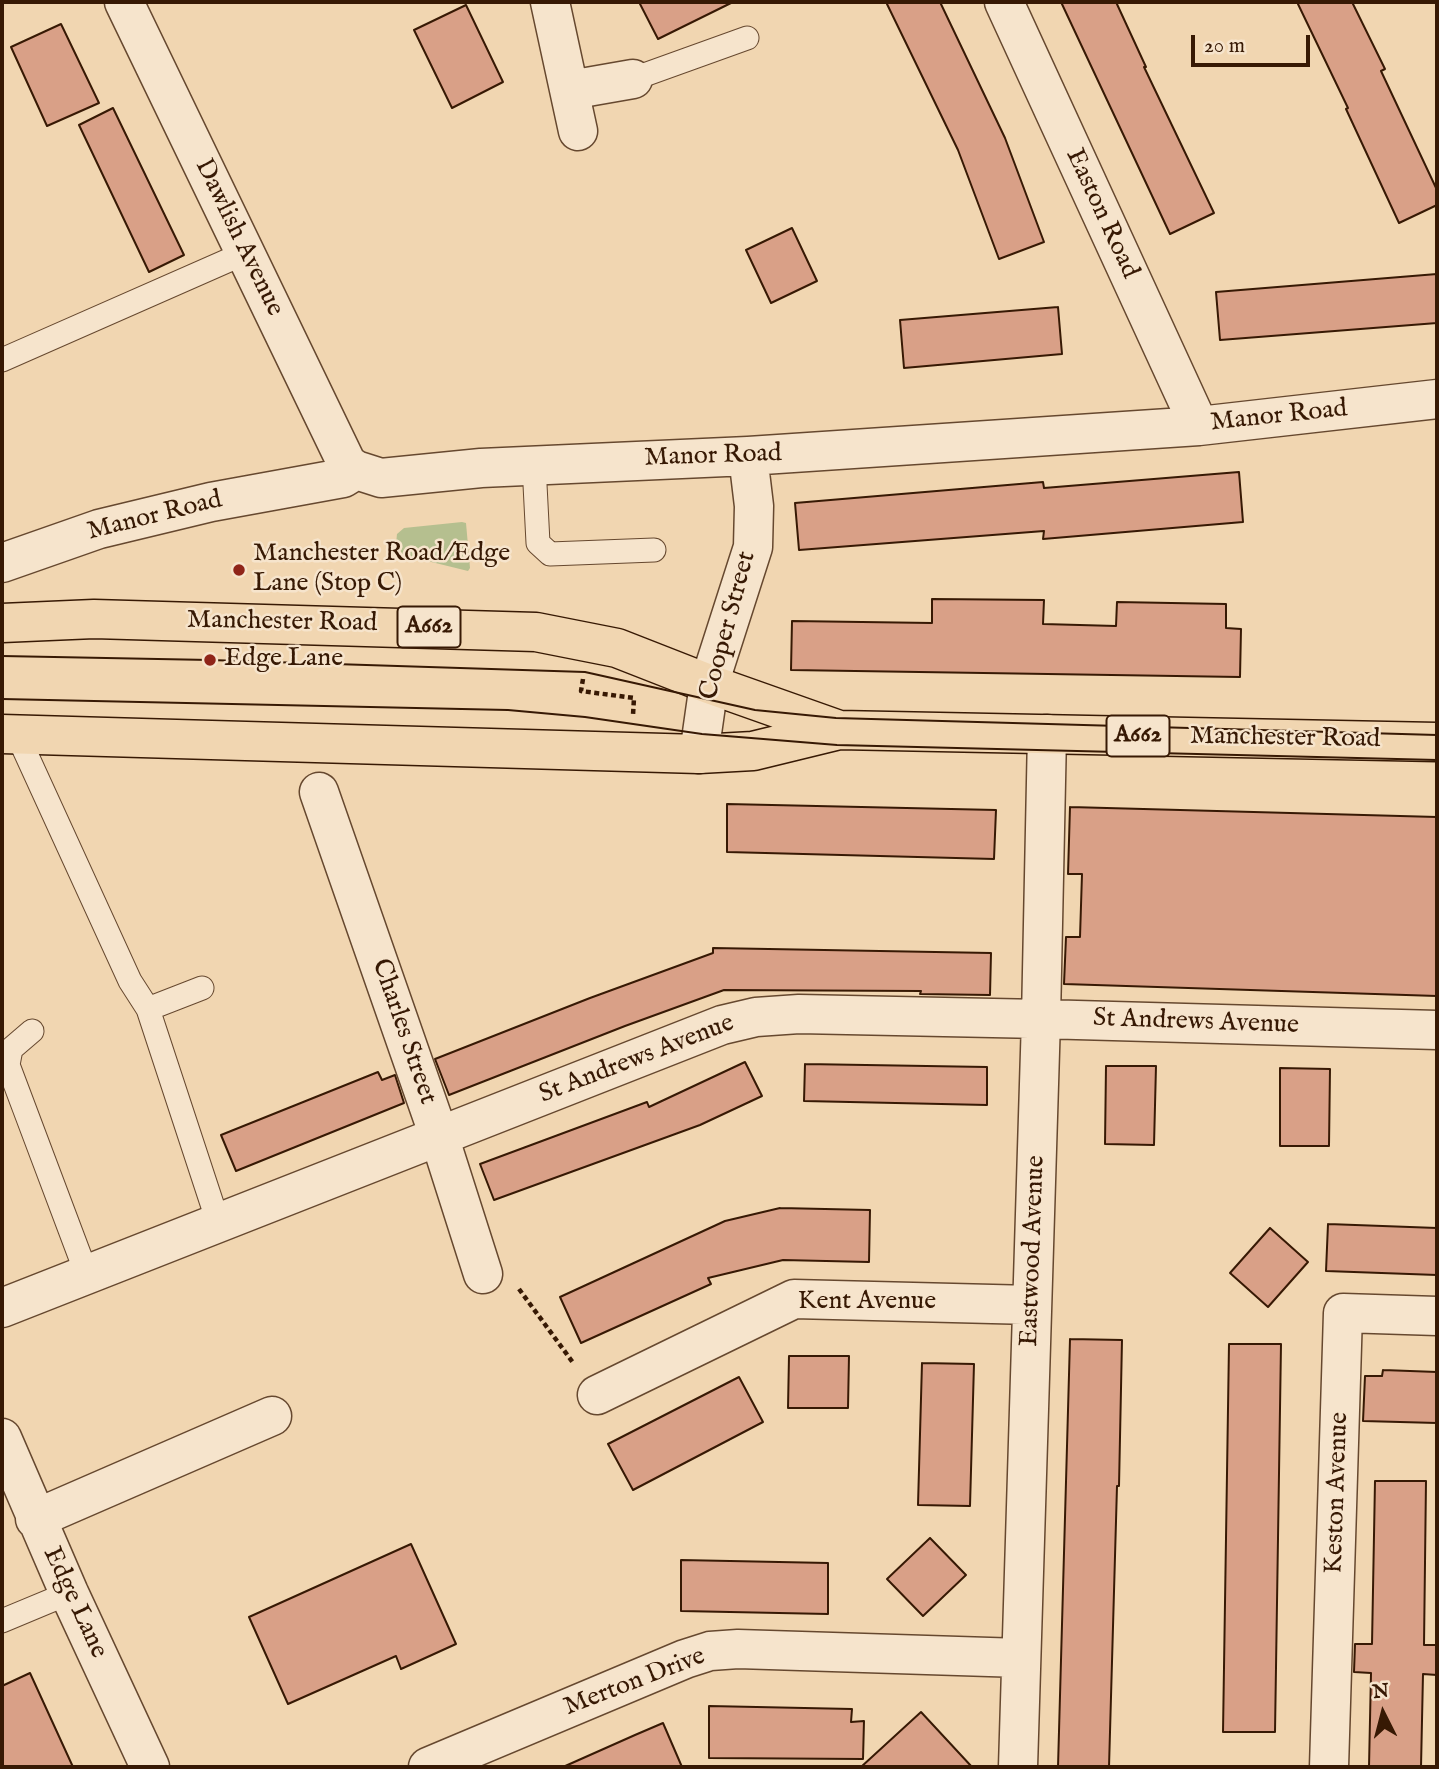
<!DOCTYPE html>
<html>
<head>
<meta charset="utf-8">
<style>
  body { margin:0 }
  #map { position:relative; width:1439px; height:1769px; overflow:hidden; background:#f1d6b1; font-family:"IM FELL English",serif }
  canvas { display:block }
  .frame { position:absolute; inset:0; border:4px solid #371904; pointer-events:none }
  .north { position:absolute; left:1348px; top:1678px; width:70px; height:70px; -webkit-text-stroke:5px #f6e4cc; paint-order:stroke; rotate:354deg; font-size:19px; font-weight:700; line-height:28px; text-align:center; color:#371904 }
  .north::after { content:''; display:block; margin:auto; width:24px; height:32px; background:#371904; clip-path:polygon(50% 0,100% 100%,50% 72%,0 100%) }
  .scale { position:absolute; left:1191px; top:35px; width:119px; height:32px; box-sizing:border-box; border:4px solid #371904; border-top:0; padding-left:9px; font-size:21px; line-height:24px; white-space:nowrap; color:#371904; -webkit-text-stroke:5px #f6e4cc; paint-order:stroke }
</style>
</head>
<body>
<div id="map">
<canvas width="1439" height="1769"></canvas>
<div class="frame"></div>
<div class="north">N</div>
<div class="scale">20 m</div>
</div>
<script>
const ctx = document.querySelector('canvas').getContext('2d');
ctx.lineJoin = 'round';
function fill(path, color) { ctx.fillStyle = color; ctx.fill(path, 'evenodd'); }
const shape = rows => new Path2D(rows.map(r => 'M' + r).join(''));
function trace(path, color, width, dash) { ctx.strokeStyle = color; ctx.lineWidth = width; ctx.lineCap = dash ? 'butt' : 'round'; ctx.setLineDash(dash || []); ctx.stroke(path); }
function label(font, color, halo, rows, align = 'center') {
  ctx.font = font + ' "IM FELL English",serif'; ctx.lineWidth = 5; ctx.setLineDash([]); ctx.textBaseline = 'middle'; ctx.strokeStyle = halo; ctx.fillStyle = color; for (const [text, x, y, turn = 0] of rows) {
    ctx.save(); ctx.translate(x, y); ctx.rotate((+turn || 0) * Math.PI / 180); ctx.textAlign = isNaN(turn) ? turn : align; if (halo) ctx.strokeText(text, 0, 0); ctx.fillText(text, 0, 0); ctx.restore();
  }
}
fill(shape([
  [462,522,466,523,470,568,468,571,403,555,396,544,397,534,404,528]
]), '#b5bf8f');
const building = shape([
  [639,2,733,2,658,39,639,2],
  [886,2,940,2,1005,138,1044,242,999,259,958,150,886,2],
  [1061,2,1116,2,1146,67,1144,67,1214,213,1170,234,1061,2],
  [1297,2,1352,2,1385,69,1381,71,1437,190,1437,205,1399,223,1346,109,1348,108,1297,2],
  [466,5,503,82,452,108,414,30,466,5],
  [61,24,99,103,47,126,11,47,61,24],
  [113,108,184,255,149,272,79,125,113,108],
  [792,228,817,281,771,303,746,250,792,228],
  [1437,274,1437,323,1220,340,1216,292,1437,274],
  [1058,307,1062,354,904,368,900,320,1058,307],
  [1239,472,1243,522,1043,539,1044,531,799,550,795,503,1043,482,1044,488,1239,472],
  [932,599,1044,600,1043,624,1116,626,1117,602,1226,604,1226,628,1241,629,1240,677,791,670,792,621,932,623,932,599],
  [727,804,996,810,994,859,727,852,727,804],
  [1070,807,1437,817,1437,996,1064,984,1066,937,1080,937,1082,874,1068,874,1070,807],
  [713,948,991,953,990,995,920,994,921,991,724,990,625,1026,449,1095,435,1059,590,998,713,953,713,948],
  [745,1062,762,1096,700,1125,494,1200,480,1164,647,1102,649,1107,745,1062],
  [805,1064,987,1067,987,1105,804,1101,805,1064],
  [1106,1066,1156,1066,1154,1145,1105,1144,1106,1066],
  [1280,1068,1330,1069,1329,1146,1280,1146,1280,1068],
  [378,1072,382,1080,395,1075,404,1103,236,1171,221,1135,378,1072],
  [780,1208,870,1210,869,1262,783,1260,708,1278,711,1284,581,1343,560,1297,725,1221,780,1208],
  [1328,1224,1437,1228,1437,1275,1326,1271,1328,1224],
  [1270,1228,1308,1262,1268,1307,1230,1273,1270,1228],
  [1070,1339,1122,1340,1119,1486,1117,1486,1109,1767,1058,1767,1070,1339],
  [1229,1344,1281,1344,1275,1732,1223,1732,1229,1344],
  [789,1356,849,1356,848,1408,788,1408,789,1356],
  [922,1363,974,1364,970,1506,918,1505,922,1363],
  [1383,1370,1437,1372,1437,1423,1363,1421,1365,1376,1382,1376,1383,1370],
  [739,1377,763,1422,633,1490,608,1444,739,1377],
  [1375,1481,1426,1481,1424,1645,1437,1645,1437,1675,1423,1674,1421,1767,1369,1767,1371,1673,1354,1672,1355,1644,1372,1644,1375,1481],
  [930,1538,966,1575,923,1616,887,1579,930,1538],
  [411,1544,456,1644,401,1669,396,1656,288,1704,249,1617,411,1544],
  [681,1560,828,1563,828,1614,681,1611,681,1560],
  [30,1673,73,1767,2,1767,2,1686,30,1673],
  [709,1706,852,1709,851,1722,864,1721,863,1759,709,1758,709,1706],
  [921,1712,972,1767,861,1767,921,1712],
  [663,1723,682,1767,563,1767,635,1735,663,1723]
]);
fill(building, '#d9a087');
trace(building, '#371904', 2);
const service = shape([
  [633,79,747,38],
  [2,360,245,253],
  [534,465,538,543,550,554,654,550],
  [17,734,130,981,148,1009],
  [202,988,148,1009,218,1222],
  [32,1031,11,1049,8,1065,87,1275],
  [2,1621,69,1593]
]);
const minor = shape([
  [124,2,347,464,356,470,381,478,481,468,748,456,1199,426,1437,399],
  [550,2,578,131],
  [1004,2,1199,426],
  [570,90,633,79],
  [2,563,99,529,211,502,343,478,356,470],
  [699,754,709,684,753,547,754,506,748,456],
  [319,792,439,1136,483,1274],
  [2,1308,722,1025,756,1017,799,1014,1041,1019,1437,1030],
  [597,1395,794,1299,1032,1305],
  [2,1438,69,1593,150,1767],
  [35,1519,272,1416],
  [428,1767,685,1659,710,1651,738,1649,1021,1658],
  [1018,1767,1041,1019,1047,734],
  [1329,1767,1343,1313,1437,1316]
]);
const primary = shape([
  [2,623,94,619,536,632,617,648,709,684,839,730],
  [2,734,699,754,753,751,839,730,1437,742]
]);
trace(service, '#66482f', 25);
trace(minor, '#66482f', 41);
trace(primary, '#371904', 41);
trace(shape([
  [583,679,581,691,634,698,633,715],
  [519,1289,574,1364]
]), '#371904', 4.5, [5, 3.5]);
trace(service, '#f6e4cc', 23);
trace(minor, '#f6e4cc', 38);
trace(primary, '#f1d6b1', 38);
trace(shape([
  [2,656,210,660,585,672,755,710,836,718,1437,735],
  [2,699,508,710,585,717,702,734,837,745,1437,760]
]), '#371904', 2);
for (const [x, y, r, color] of [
  [239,570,7,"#8f2418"],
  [210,660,7,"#8f2418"]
]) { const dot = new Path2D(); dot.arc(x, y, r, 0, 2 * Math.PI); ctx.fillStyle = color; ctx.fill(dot); trace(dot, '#f6e4cc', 2.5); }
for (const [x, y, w] of [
  [429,627,63],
  [1138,736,63]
]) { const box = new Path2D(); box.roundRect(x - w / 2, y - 20.5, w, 41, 5); ctx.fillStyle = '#f6e4cc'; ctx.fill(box); trace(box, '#371904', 2); }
label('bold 24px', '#371904', null, [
  ["A662",429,627],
  ["A662",1138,736]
]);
label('26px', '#371904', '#f6e4cc', [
  ["Easton Road",1101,214,65],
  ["Dawlish Avenue",238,238,64],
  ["Manor Road",1279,417,-6],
  ["Manor Road",713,457,-2],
  ["Manor Road",155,517,-14],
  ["Manchester Road",282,623,1],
  ["Cooper Street",729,626,-75],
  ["Manchester Road",1285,739,1],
  ["St Andrews Avenue",1196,1023,2],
  ["Charles Street",403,1032,71],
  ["St Andrews Avenue",637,1060,-21],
  ["Eastwood Avenue",1034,1251,-88],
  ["Kent Avenue",867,1303],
  ["Keston Avenue",1338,1493,-88],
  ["Edge Lane",74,1603,65],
  ["Merton Drive",635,1683,-21]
]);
label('26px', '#371904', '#f6e4cc', [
  ["Manchester Road/Edge",253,555],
  ["Lane (Stop C)",253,585],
  ["Edge Lane",224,660]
], 'left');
</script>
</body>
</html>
